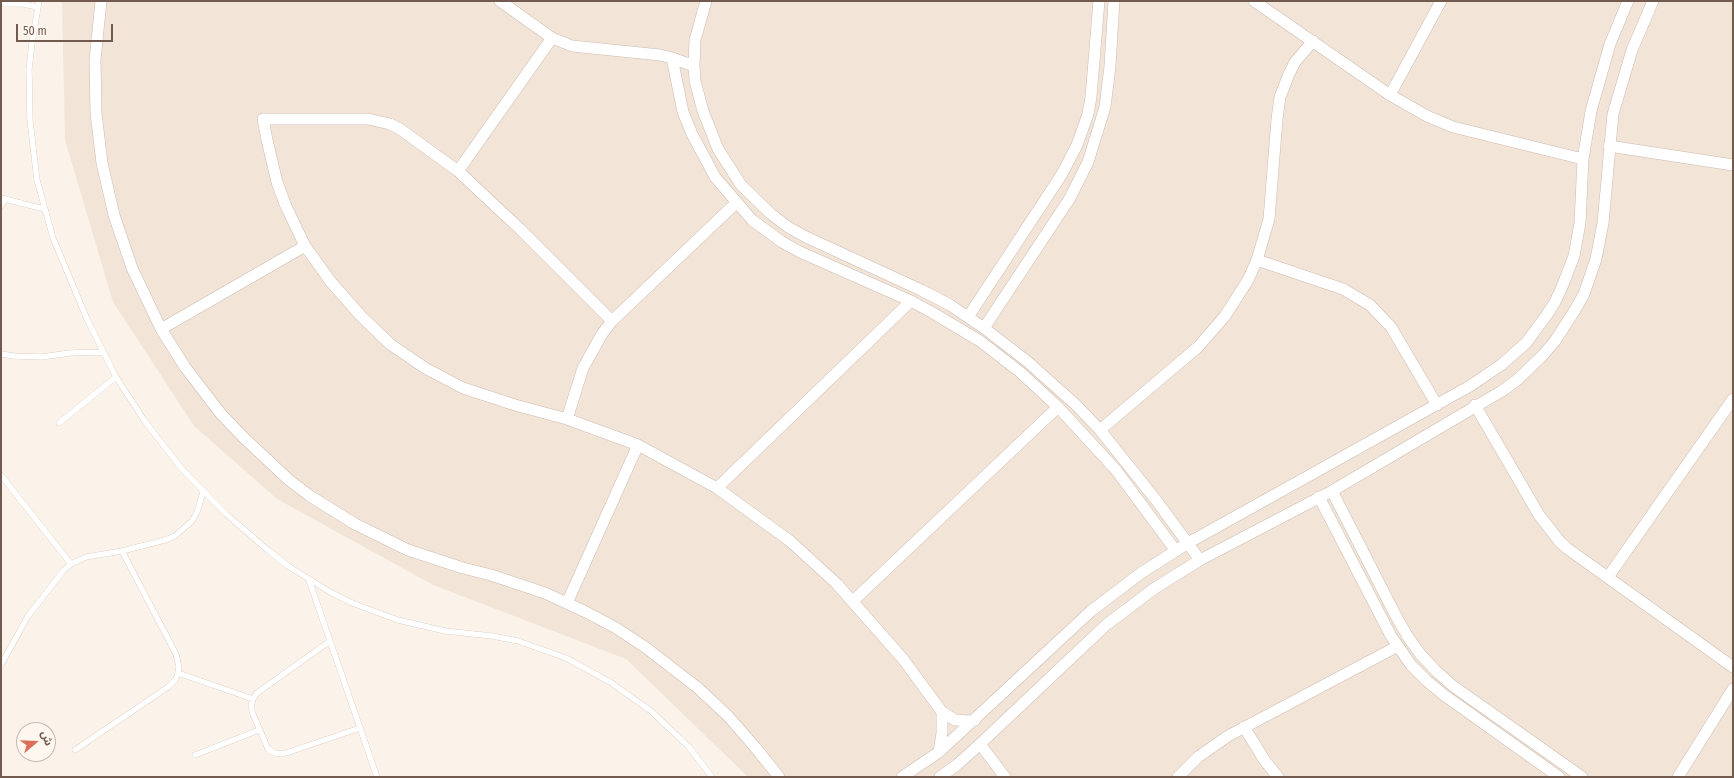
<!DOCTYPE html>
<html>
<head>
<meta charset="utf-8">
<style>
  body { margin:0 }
  #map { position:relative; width:1734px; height:778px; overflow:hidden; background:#fbf3e9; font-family:"Fira Sans Condensed","Noto Sans Arabic",sans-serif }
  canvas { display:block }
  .frame { position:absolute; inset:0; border:2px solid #735a4e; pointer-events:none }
  .north { position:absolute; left:16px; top:722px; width:40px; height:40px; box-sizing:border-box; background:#fef7ef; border:1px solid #c6b8af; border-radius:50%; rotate:71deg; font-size:11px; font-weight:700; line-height:16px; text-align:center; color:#735a4e }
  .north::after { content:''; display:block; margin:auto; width:14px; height:18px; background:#da6e59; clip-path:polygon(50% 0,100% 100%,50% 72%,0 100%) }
  .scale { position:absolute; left:16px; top:24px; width:97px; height:18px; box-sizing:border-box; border:2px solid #735a4e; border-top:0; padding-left:5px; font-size:12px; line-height:14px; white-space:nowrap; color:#735a4e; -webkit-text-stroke:3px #fef7ef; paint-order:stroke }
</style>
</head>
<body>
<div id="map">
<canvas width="1734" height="778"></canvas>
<div class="frame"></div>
<div class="north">ش</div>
<div class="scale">50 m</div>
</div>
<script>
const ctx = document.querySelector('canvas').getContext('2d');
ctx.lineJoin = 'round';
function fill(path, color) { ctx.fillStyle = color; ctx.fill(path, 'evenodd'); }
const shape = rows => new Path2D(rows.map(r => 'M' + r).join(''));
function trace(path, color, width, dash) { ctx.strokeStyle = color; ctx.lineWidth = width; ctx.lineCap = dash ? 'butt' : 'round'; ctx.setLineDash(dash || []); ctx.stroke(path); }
fill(shape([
  [62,1,1733,1,1733,777,748,777,626,659,433,585,277,499,194,426,113,302,65,140]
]), '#f2e5d8');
const service = shape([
  [39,1,32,43,29,69,30,121,37,180,53,238,87,319,116,377,144,420,181,468,226,514,269,551,288,566,330,592,352,603,398,620,445,631,492,636,518,641,566,658,610,682,651,711,688,746,712,777],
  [1,4,23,4,38,7],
  [1,198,44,209],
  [1,206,6,199],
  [1,354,14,356,41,357,70,353,102,352],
  [59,423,116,377],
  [1,475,71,564],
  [309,580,377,777],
  [330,641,257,693,253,699,251,707,253,714,268,749,275,753,283,754,360,728],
  [1,665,28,616,64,570,71,564,86,557,122,551,165,540,175,536,192,521,197,512,203,492],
  [178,673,253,699],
  [75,750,168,687,176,679,178,673,179,667,176,654,122,551],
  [195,755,259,730]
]);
const minor = shape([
  [101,1,95,60,96,113,102,163,114,215,132,268,161,329,185,367,221,414,243,437,289,480,310,496,355,524,408,550,463,568,491,575,545,593,586,612,616,628,645,647,698,688,728,716,755,747,779,777],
  [500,1,552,38,572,46,660,55,672,58,694,66],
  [706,1,695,40,694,66,695,81,703,111,718,149,741,185,771,214,788,227,806,237,921,290,950,305,984,328,1028,362,1076,405,1100,430,1156,500,1200,560],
  [1254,1,1390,95,1427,116,1453,127,1583,159],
  [672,58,683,112,692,134,715,177,752,220,782,242,800,252,911,301,933,313,980,341,1020,372,1058,407,1116,470,1176,551],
  [1390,95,1441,1],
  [1609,146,1733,165],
  [458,171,552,38],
  [1257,260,1343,289,1370,305,1391,327,1437,405],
  [968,317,1062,174,1077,145,1088,114,1091,97,1099,1],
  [612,321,520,229,458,171,400,129,390,124,368,119,263,119,267,140,277,182,285,204,305,246,331,282,360,315,390,344,425,368,463,388,515,405,567,419,638,445,717,488,790,541,837,584,903,659,942,712,955,720,969,721,975,720],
  [984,328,1070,198,1088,162,1105,107,1110,66,1114,1],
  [161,329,305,246],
  [1475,405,1539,515,1560,542,1568,549,1733,667],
  [567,419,583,368,602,334,612,321,736,203],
  [1100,430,1198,347,1225,316,1248,280,1257,260,1269,219,1277,119,1280,97,1289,74,1295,62,1313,41],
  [717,488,911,301],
  [1332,491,1397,618,1408,637,1421,655,1436,671,1453,686,1582,777],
  [1319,497,1391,636,1411,665,1427,681,1444,695,1559,777],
  [1608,577,1733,399],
  [853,601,1058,407],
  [567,603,638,445],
  [1244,727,1265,761,1278,777],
  [980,744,1005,777],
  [939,752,942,733,942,712],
  [902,777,939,752,1091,611,1141,573,1188,543,1470,386,1501,365,1526,343,1546,316,1555,302,1562,287,1574,256,1580,223,1583,159,1591,111,1610,44,1628,1],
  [940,777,958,764,980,744,1106,625,1155,588,1200,560,1332,491,1502,391,1517,380,1543,355,1555,341,1575,310,1584,294,1596,259,1603,223,1613,114,1632,50,1653,1],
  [1178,777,1198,757,1228,736,1398,646],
  [1678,777,1733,689]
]);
trace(service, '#ccbbb0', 6);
trace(minor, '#ccbbb0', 12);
trace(service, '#fff', 5.5);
trace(minor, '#fff', 11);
</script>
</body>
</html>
